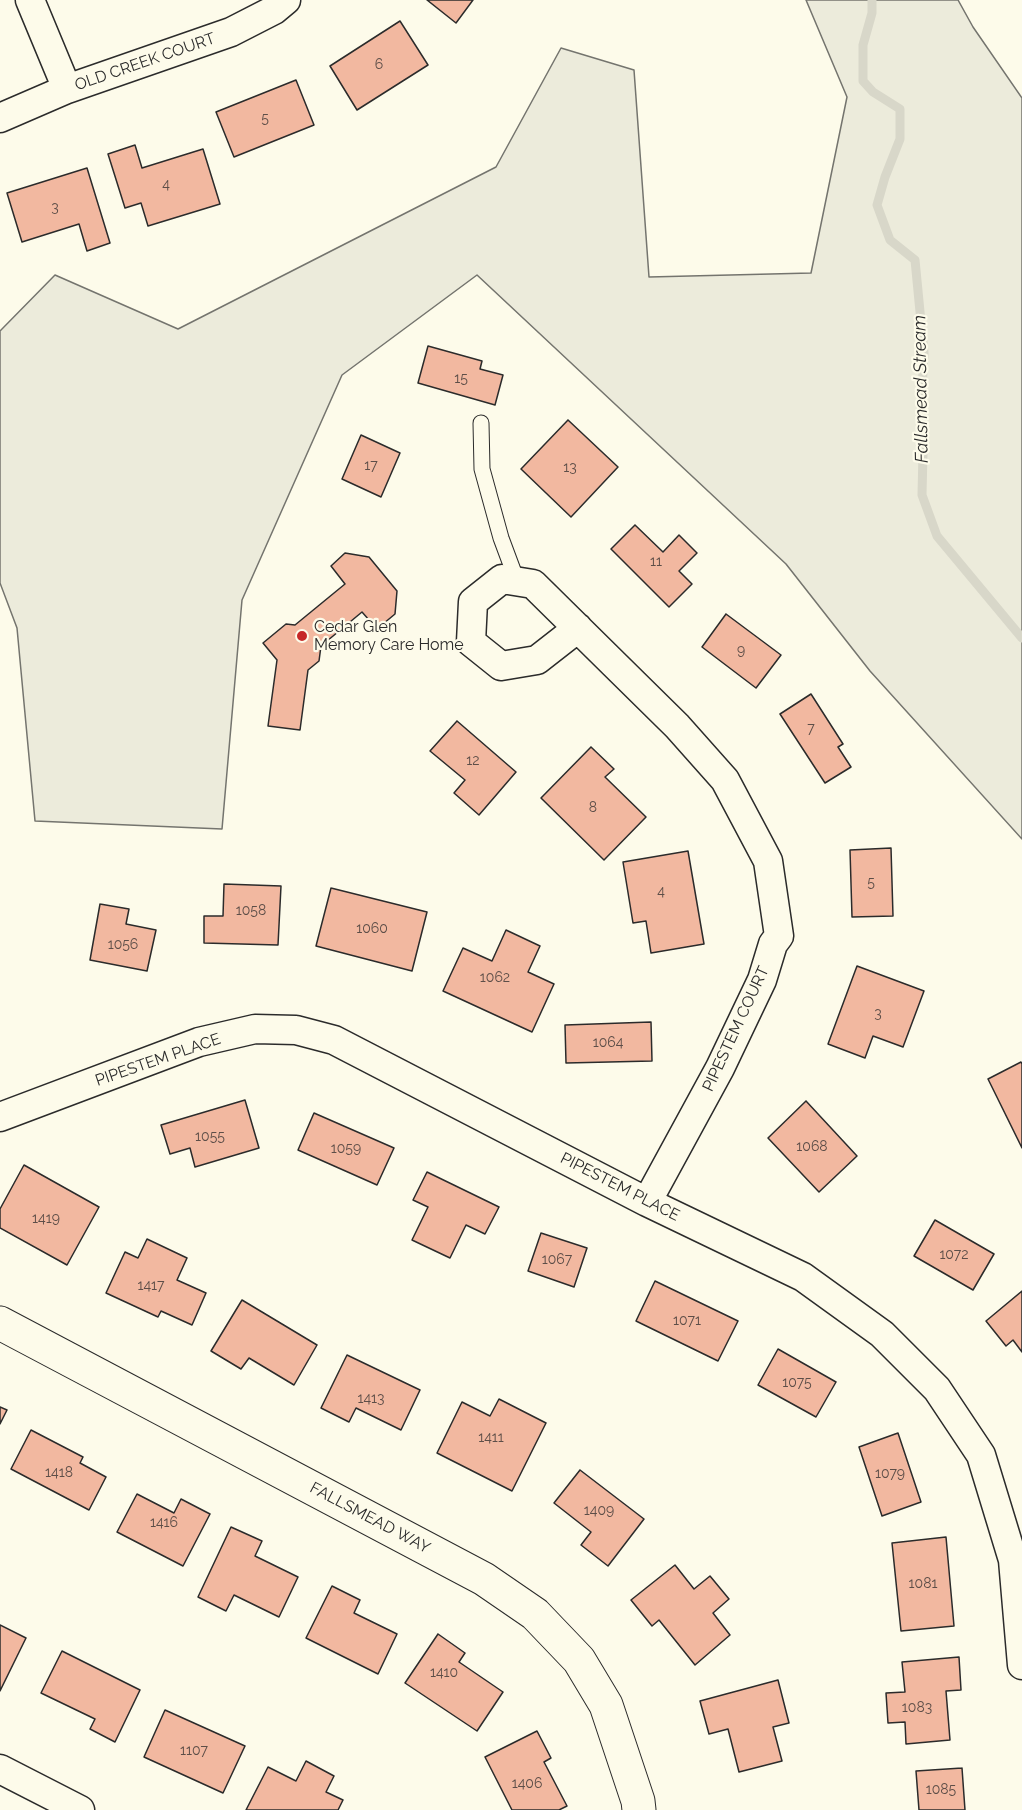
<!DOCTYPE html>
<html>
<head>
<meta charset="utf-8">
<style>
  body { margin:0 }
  canvas { display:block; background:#fdfbea }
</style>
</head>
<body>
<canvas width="1022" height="1810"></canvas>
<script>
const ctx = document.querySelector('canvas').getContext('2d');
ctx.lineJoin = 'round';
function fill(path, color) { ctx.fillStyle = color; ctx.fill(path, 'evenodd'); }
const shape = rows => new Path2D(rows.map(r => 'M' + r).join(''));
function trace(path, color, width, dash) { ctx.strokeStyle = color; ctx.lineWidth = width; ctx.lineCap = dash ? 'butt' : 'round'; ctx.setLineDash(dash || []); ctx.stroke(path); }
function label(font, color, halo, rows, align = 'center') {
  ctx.font = font + ' Raleway,sans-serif'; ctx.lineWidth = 4.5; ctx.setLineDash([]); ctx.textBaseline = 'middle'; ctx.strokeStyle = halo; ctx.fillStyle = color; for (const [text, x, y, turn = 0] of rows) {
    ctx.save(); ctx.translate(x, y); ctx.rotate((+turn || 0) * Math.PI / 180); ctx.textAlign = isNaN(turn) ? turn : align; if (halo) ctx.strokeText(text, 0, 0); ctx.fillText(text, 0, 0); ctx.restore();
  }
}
const green = shape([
  [806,0,958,0,973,27,1022,98,1022,839,870,671,786,564,477,275,342,375,242,600,222,829,35,821,17,628,0,583,0,331,55,275,178,329,496,167,561,48,634,70,649,277,811,273,847,97,806,0]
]);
fill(green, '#ecebdb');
trace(green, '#74746e', 1.5);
trace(shape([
  [872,0,872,13,863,45,863,81,873,92,900,109,900,139,885,177,877,205,890,240,915,260,924,353,921,408,923,452,922,495,937,536,1022,638]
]), '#d8d7c9', 9);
const building = shape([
  [427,0,473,0,456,23,427,0],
  [400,21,428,65,357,110,330,66,400,21],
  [296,80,314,125,234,157,216,112,296,80],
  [135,145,142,168,203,149,220,204,148,226,141,203,125,208,108,154,135,145],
  [87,168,110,243,87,251,79,224,22,242,7,193,87,168],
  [428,346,482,361,480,369,503,375,495,405,418,383,428,346],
  [568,420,618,467,571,517,521,469,568,420],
  [361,435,400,453,381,497,342,479,361,435],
  [635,525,663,552,679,535,697,553,679,571,692,584,669,607,611,549,635,525],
  [345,553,369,557,397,591,395,614,377,629,362,612,321,646,319,661,308,670,300,730,268,726,277,660,263,643,286,624,295,625,345,584,331,566,345,553],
  [726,614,781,655,756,688,702,647,726,614],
  [811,694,843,744,838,747,851,767,825,783,780,714,811,694],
  [457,721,516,772,479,815,454,793,465,780,430,751,457,721],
  [591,747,614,769,605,777,646,817,604,860,541,798,591,747],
  [891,848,893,916,852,917,850,850,891,848],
  [688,851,704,944,651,953,646,921,633,923,623,862,688,851],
  [224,884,281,886,278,945,204,943,204,916,223,916,224,884],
  [331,888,427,912,412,971,316,946,331,888],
  [100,904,129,909,126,924,156,930,147,971,90,960,100,904],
  [506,930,540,946,528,972,554,984,532,1032,443,991,463,948,492,961,506,930],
  [857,966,924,991,903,1047,873,1036,865,1058,828,1044,857,966],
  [651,1022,652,1061,566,1063,565,1025,651,1022],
  [1021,1062,1022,1064,1022,1148,988,1079,1021,1062],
  [245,1100,259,1148,195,1167,190,1148,170,1154,161,1125,245,1100],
  [806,1101,857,1156,819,1192,768,1138,806,1101],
  [314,1113,394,1148,377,1185,298,1150,314,1113],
  [24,1165,99,1207,67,1265,0,1228,0,1209,24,1165],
  [427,1172,499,1207,485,1234,466,1225,450,1258,412,1240,428,1207,413,1200,427,1172],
  [935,1220,994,1254,973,1290,914,1256,935,1220],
  [541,1233,587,1248,574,1287,528,1271,541,1233],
  [147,1239,187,1258,177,1280,206,1293,192,1325,161,1311,158,1317,106,1293,125,1252,138,1258,147,1239],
  [655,1281,738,1321,718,1361,636,1321,655,1281],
  [1022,1291,1022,1352,1013,1340,1006,1346,986,1321,1022,1291],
  [242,1300,317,1345,294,1385,249,1358,241,1369,211,1351,242,1300],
  [778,1349,836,1382,816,1417,758,1385,778,1349],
  [347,1355,420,1390,401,1430,356,1408,349,1422,321,1408,347,1355],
  [499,1399,546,1423,512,1491,437,1453,462,1402,490,1416,499,1399],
  [0,1407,7,1410,0,1424,0,1407],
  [31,1430,83,1457,80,1463,106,1477,89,1510,11,1469,31,1430],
  [898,1433,921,1502,882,1516,859,1447,898,1433],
  [580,1470,644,1519,608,1566,581,1545,591,1532,554,1503,580,1470],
  [137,1494,174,1513,181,1499,210,1514,183,1566,117,1532,137,1494],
  [231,1527,262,1541,255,1556,298,1577,279,1617,234,1595,226,1611,198,1597,231,1527],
  [946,1537,954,1626,901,1631,892,1543,946,1537],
  [675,1565,694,1589,710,1576,729,1599,713,1613,730,1635,695,1665,659,1620,652,1626,631,1600,675,1565],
  [332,1586,360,1600,354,1613,397,1634,378,1674,306,1638,332,1586],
  [0,1625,26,1638,0,1691,0,1625],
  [438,1634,465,1653,459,1662,503,1692,477,1731,405,1683,438,1634],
  [62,1651,140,1690,115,1742,90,1729,95,1719,41,1693,62,1651],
  [959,1657,961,1690,946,1691,950,1740,906,1744,905,1722,888,1723,886,1693,905,1692,902,1662,959,1657],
  [778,1680,789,1723,773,1727,782,1761,739,1772,728,1729,709,1734,700,1701,778,1680],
  [165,1710,245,1746,223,1793,144,1757,165,1710],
  [537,1731,551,1758,544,1762,567,1806,559,1810,512,1810,485,1757,537,1731],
  [306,1761,334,1776,326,1792,343,1800,338,1810,246,1810,268,1767,296,1781,306,1761],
  [962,1768,965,1810,919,1810,916,1771,962,1768]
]);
fill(building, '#f2b8a0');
trace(building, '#2b2b2b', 1.5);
const lane = shape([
  [481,423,482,469,501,538,517,581]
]);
const street = shape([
  [30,0,67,89],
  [0,118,67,89,231,32,274,10,286,0],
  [578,628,537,660,501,666,471,642,473,602,502,579,533,584,609,659,677,726,725,780,768,861,779,936,773,944,762,980,720,1068,647,1202],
  [0,1117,199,1042,255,1029,296,1030,334,1040,647,1202,803,1277,882,1334,937,1389,981,1455,1013,1560,1022,1665],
  [0,1769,80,1810]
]);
const secondary = shape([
  [0,1323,484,1579,535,1614,579,1660,606,1705,638,1801,639,1810]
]);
trace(lane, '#2b2b2b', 17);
trace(street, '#2b2b2b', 31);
trace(secondary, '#2b2b2b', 35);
trace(lane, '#fdfbea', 15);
trace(street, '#fdfbea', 28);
trace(secondary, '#fdfbea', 33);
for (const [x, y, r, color] of [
  [302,636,6,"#c62828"]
]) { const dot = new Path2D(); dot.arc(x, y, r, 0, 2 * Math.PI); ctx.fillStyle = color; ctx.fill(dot); trace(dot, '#fdfbea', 2); }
label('14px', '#5d4e48', null, [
  ["6",379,65],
  ["5",265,119],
  ["4",166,185],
  ["3",55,208],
  ["15",461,379],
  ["17",371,466],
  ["13",570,468],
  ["11",656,562],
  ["9",741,651],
  ["7",811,729],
  ["12",473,761],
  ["8",593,808],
  ["5",871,883],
  ["4",661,892],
  ["1058",251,911],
  ["1060",372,929],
  ["1056",123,945],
  ["1062",495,978],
  ["3",878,1014],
  ["1064",608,1043],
  ["1055",210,1137],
  ["1068",812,1147],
  ["1059",346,1149],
  ["1419",46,1219],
  ["1072",954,1255],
  ["1067",557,1260],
  ["1417",151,1286],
  ["1071",687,1321],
  ["1075",797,1383],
  ["1413",371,1399],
  ["1411",491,1438],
  ["1418",59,1473],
  ["1079",890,1474],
  ["1409",599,1511],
  ["1416",164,1523],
  ["1081",923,1584],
  ["1410",444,1673],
  ["1083",917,1708],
  ["1107",194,1751],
  ["1406",527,1784],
  ["1085",941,1790]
]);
label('16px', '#2b2b2b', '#fdfbea', [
  ["OLD CREEK COURT",145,62,-19],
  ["PIPESTEM COURT",736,1029,-65],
  ["PIPESTEM PLACE",158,1060,-19],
  ["PIPESTEM PLACE",620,1187,27],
  ["FALLSMEAD WAY",370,1518,28]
]);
label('16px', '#2b2b2b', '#fdfbea', [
  ["Cedar Glen",314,627],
  ["Memory Care Home",314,645]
], 'left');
label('italic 18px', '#2b2b2b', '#fdfbea', [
  ["Fallsmead Stream",921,389,-91]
]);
</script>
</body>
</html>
